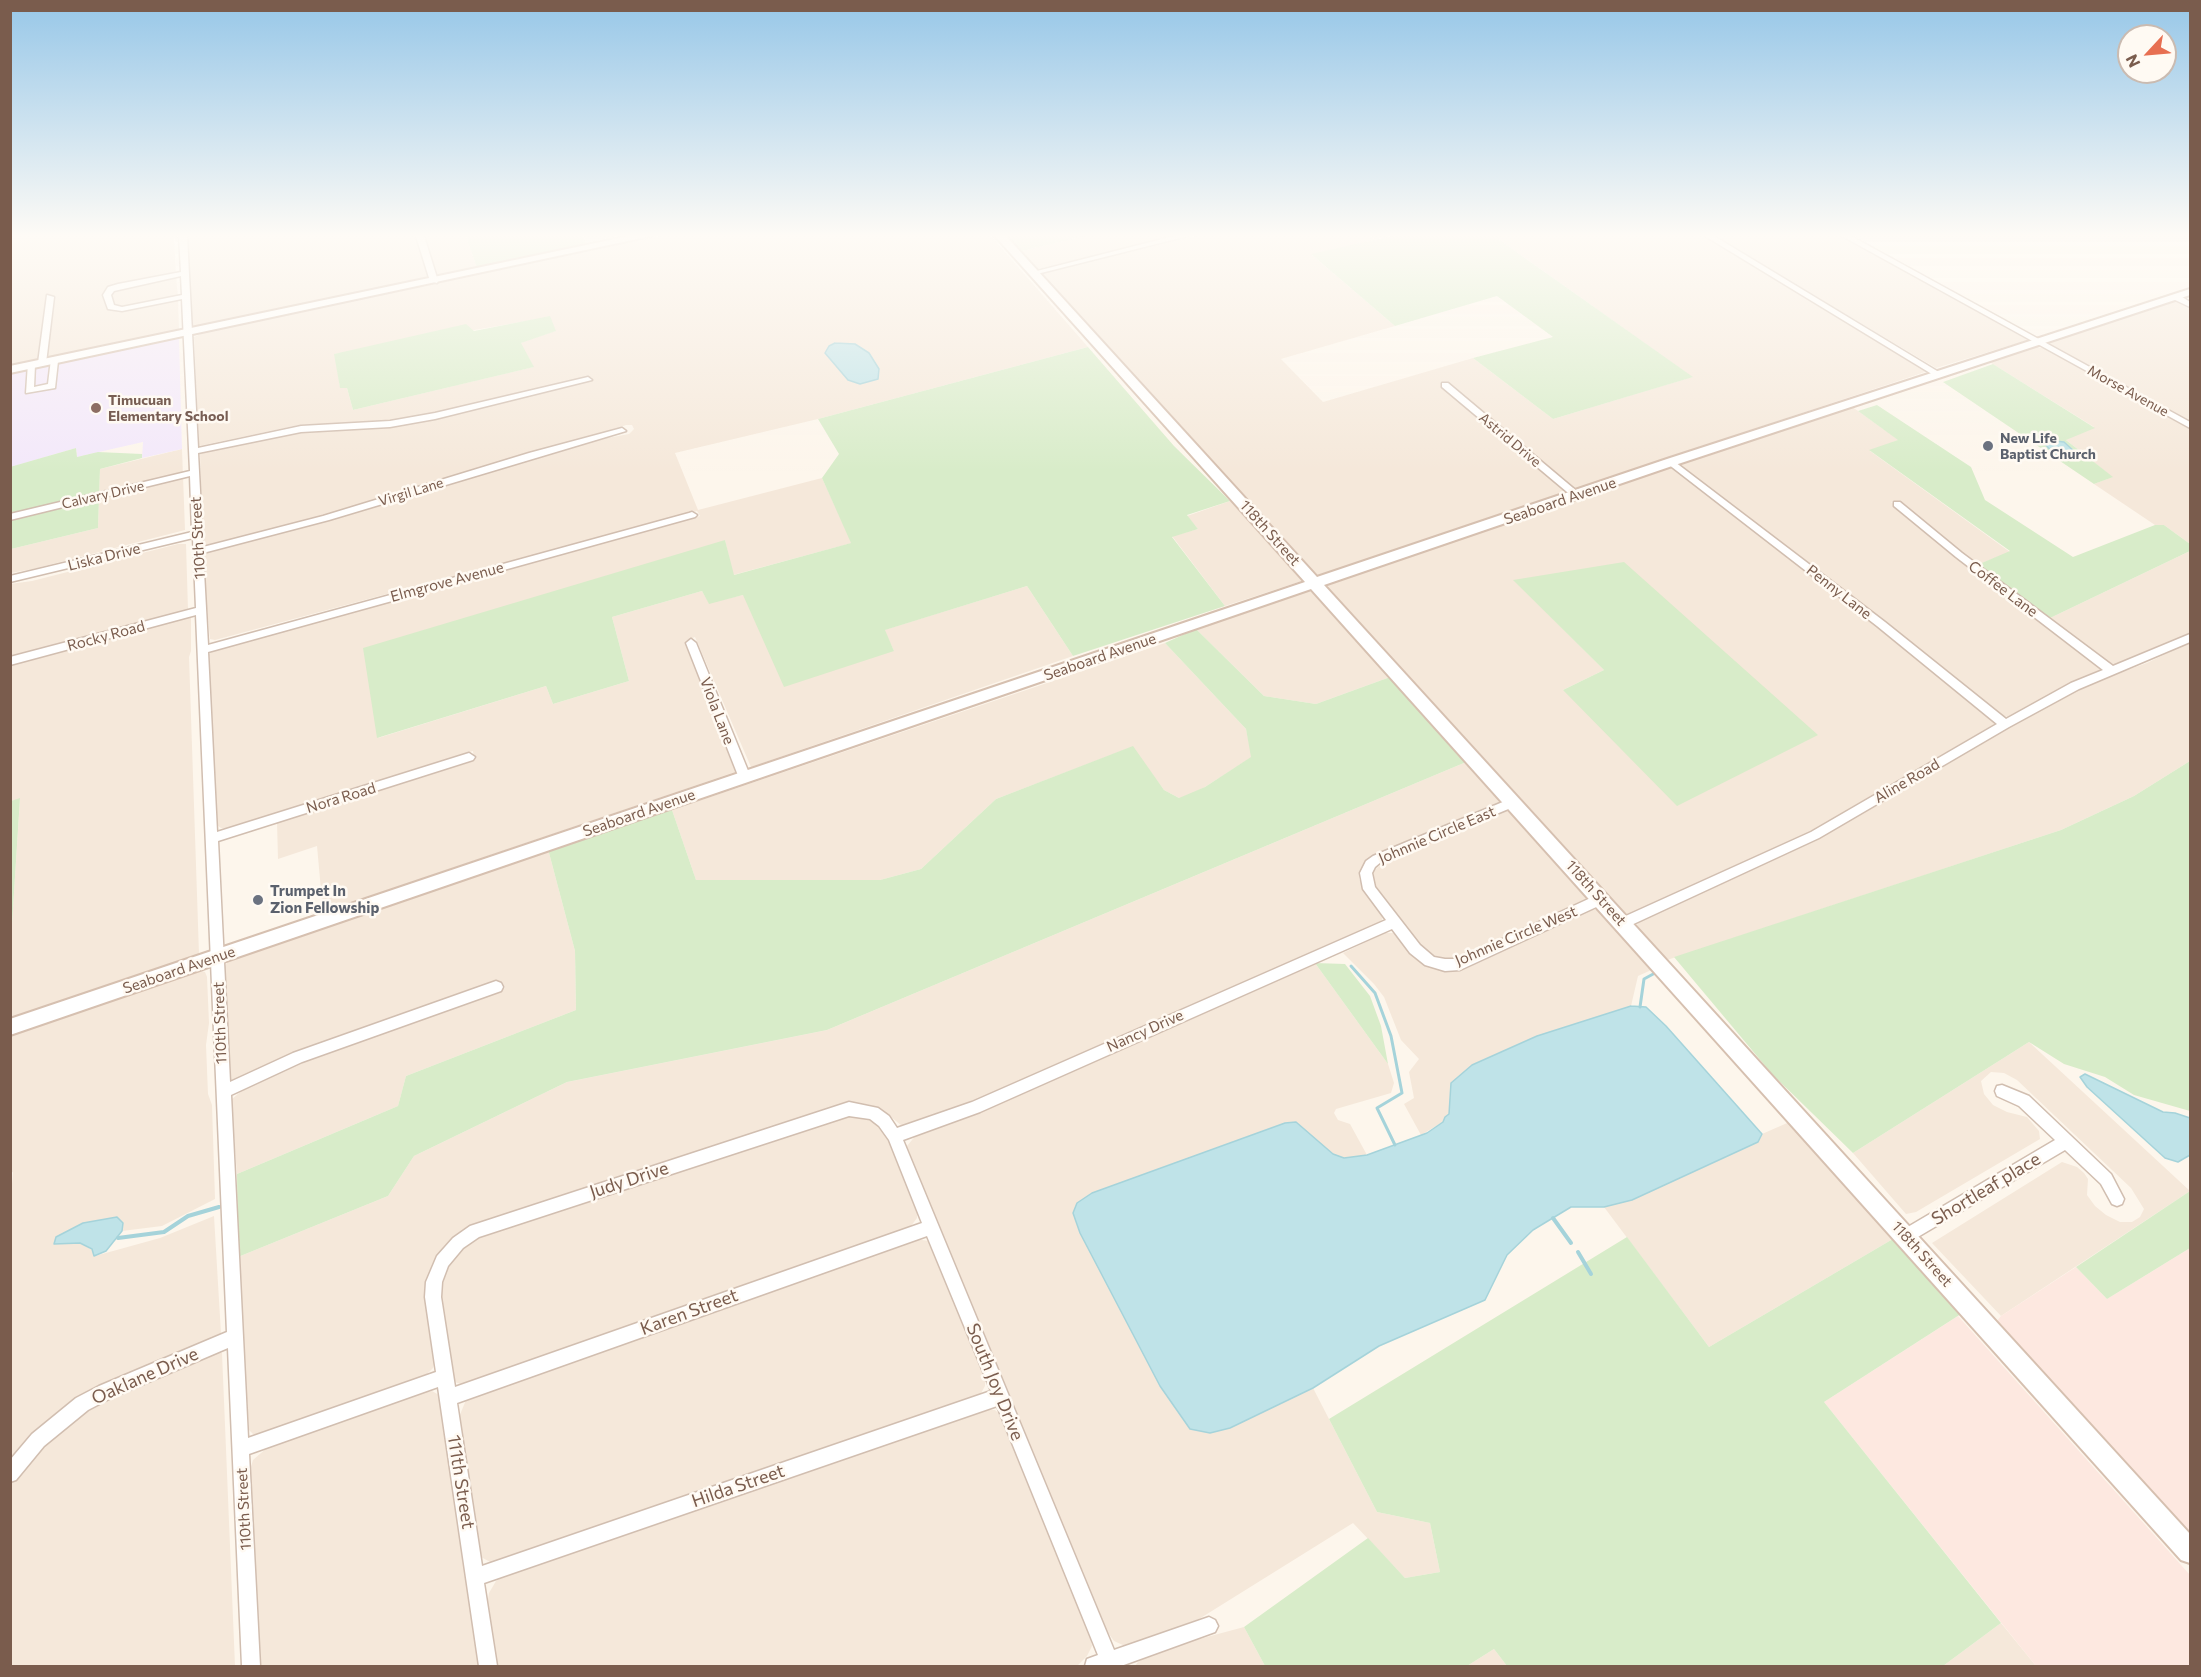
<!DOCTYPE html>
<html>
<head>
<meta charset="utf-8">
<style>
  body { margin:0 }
  #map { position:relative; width:2201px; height:1677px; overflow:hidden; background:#fdf6ec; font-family:Commissioner,sans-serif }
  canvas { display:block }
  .frame { position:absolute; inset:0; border:12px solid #7a5c4d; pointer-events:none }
  .north { position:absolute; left:2117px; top:24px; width:60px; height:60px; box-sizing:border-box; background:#fffaf3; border:2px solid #cabbb1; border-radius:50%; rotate:244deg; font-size:16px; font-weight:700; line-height:24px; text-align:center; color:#7a5c4d }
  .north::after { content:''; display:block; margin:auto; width:21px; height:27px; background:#e76f51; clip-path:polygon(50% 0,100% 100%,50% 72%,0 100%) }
</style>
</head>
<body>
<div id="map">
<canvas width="2201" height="1677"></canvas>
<div class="frame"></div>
<div class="north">N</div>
</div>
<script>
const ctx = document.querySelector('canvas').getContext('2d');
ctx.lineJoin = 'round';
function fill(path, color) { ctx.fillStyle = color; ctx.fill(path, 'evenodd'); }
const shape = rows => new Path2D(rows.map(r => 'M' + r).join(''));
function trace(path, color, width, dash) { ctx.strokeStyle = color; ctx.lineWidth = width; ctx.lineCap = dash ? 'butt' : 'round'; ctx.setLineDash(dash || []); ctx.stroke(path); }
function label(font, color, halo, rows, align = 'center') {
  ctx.font = font + ' Commissioner,sans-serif'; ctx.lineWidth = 5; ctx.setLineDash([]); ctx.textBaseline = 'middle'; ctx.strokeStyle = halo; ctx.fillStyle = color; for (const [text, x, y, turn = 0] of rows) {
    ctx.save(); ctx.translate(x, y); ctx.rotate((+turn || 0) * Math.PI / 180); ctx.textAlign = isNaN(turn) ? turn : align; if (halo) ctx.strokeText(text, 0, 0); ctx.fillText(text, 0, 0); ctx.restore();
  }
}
fill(shape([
  [10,236,174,236,176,273,117,285,104,294,106,306,120,311,178,299,179,329,46,361,49,317,53,296,48,297,39,361,11,368],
  [188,236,417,236,429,277,194,329,192,327],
  [423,236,466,236,477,268,441,278,435,276],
  [660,236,991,236,1088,347,818,419,675,453,698,510,822,478,852,543,733,575,725,540,378,738,546,686,553,704,629,681,612,617,702,591,709,603,743,595,894,651,884,630,1027,586,1073,656,751,767,695,637,685,641,738,771,323,912,317,846,278,859,277,822,474,761,473,751,227,829,221,828,217,825,209,654,216,649,700,516,697,511,215,640,210,639,202,556,207,553,596,440,629,434,634,429,632,425,626,425,600,435,303,521,207,546,203,543,200,453,205,450,305,430,426,420,593,380,591,377,446,412,397,421,299,425,199,446,194,337,203,333],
  [550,317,555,331,520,343,533,367,353,410,347,388,340,387,335,354],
  [1084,236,1177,236,1038,269,1022,251],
  [1196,236,1371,236,1375,240,1312,255,1395,326,1281,359,1323,402,1473,358,1553,419,1692,377,1497,238,1503,236,1705,236,1928,371,1574,489,1443,382,1440,382,1570,492,1320,577,1314,574,1040,276,1042,273],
  [1714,236,1841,236,2028,340,1936,368],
  [176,276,178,296,120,307,112,305,109,295,111,291],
  [2172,300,2190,306,2190,423,2047,343],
  [2033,346,2047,349,2190,427,2190,544,2164,525,2155,525,2094,484,2112,477,2065,439,2094,427,1988,361],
  [1851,406,1899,440,1870,451,2010,552,1977,565,1898,501,1891,502,1963,562,2102,669,2072,682,2008,717,1998,715,1680,466,1682,462],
  [182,449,185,530,33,569,11,573,11,549,98,528,100,469],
  [1666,467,1676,469,1891,635,1996,721,1995,724,1812,831,1629,915,1624,914,1327,591,1326,586,1329,582],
  [1514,580,1818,735,1563,690,1604,670],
  [1230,501,1302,581,1225,606,1172,536,1198,529,1187,516],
  [178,544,186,544,188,610,11,658,10,584,32,581],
  [2190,551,2190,633,2146,655,2119,664,2106,664,2048,619],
  [1303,591,1311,591,1321,596,1393,676,1316,704,1264,696,1196,629],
  [191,616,191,651,189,657,199,954,11,1018,11,940,20,799,11,801,11,663],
  [2190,642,2190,761,2134,796,2061,830,1664,961,1636,931,1638,921,1823,836,2048,703,2096,681,2147,663],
  [1165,643,1246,729,1252,757,1205,787,1181,799,1164,790,1132,747,996,799,921,869,880,880,696,880,672,810],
  [1471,760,1502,799,1499,804,1370,857,1364,863,1360,870,1359,879,1381,912,1383,917,1381,922,977,1100,912,1125,902,1126,885,1112,871,1105,856,1104,486,1221,441,1254,435,1359,433,1368,424,1377,260,1435,253,1434,249,1430,238,1257,388,1196,414,1156,567,1082,827,1030],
  [1512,810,1589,895,1588,899,1460,957,1450,960,1432,958,1424,952,1373,884,1371,876,1374,870,1382,864,1503,811],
  [548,849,575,951,576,1010,406,1076,398,1106,237,1174,231,1100,254,1080,296,1063,505,988,502,982,300,1053,229,1083,224,968,229,959],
  [1592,909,1604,911,1658,967,1638,976,1631,1006,1537,1036,1451,1083,1449,1114,1445,1117,1443,1122,1421,1135,1404,1104,1414,1098,1409,1072,1419,1059,1401,1040,1384,997,1374,984,1343,953,1385,933,1393,933,1415,957,1426,966,1444,971,1455,971,1467,968],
  [1315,963,1388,1064,1394,1083,1391,1093,1336,1109,1334,1113,1338,1120,1350,1124,1367,1155,1344,1158,1333,1154,1296,1123,1285,1123,1092,1193,1230,1428,1313,1388,1377,1512,1430,1523,1440,1572,1405,1578,1353,1523,1199,1619,1125,1646,1114,1641,1104,1627,908,1154,907,1146,917,1134,979,1111],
  [196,969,205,972,207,977,209,1023,206,1045,208,1094,212,1105,215,1199,162,1226,122,1231,123,1223,54,1244,80,1243,92,1250,95,1256,160,1238,214,1216,221,1334,87,1394,11,1464,10,1209,13,1172,11,1173,11,1032],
  [2029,1042,2190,1191,2001,1316,1932,1243,2062,1162,2077,1167,2084,1173,2088,1179,2087,1195,2095,1206,2106,1215,2120,1222,2132,1222,2140,1217,2144,1209,2131,1188,2017,1080,2004,1073,1991,1072,1981,1081,1984,1094,1993,1105,2007,1112,2027,1117,2039,1131,2040,1139,1916,1212,1906,1214,1853,1153],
  [857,1115,879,1123,885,1132,917,1209,917,1218,911,1226,465,1385,457,1383,452,1378,439,1294,441,1279,452,1256,479,1236,842,1116],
  [1794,1120,1898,1236,1709,1347,1604,1207,1632,1200,1757,1142,1762,1134],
  [915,1239,929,1241,934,1247,985,1376,985,1386,980,1395,492,1563,481,1557,459,1417,466,1400,474,1395],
  [213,1353,222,1353,235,1666,11,1666,12,1481,33,1454,100,1400],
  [432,1391,439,1395,443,1406,480,1666,260,1666,250,1470,253,1460,269,1446,421,1393],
  [984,1409,995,1410,1003,1417,1090,1633,1092,1646,1087,1656,1078,1665,496,1666,487,1605,489,1593,496,1581,506,1574],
  [2001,1623,2036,1666,1943,1666],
  [1244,1627,1265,1666,1135,1666,1138,1662,1155,1651],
  [1494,1649,1507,1666,1467,1666]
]), '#f5e8da');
fill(shape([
  [2190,1248,2190,1540,1994,1325,2001,1316,2076,1267,2107,1299],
  [1958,1316,2190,1575,2190,1666,2036,1666,1824,1402]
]), '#fde8e0');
fill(shape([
  [179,338,182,449,142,458,143,442,77,457,76,448,11,467,11,373]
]), '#f3e8fa');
fill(shape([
  [466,236,583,236,587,245,477,268],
  [1008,236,1084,236,1022,251],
  [1392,236,1503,236,1498,239,1693,377,1553,419,1473,358,1553,337,1497,296,1395,326,1311,254],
  [550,316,556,331,521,343,534,367,353,410,347,388,340,388,334,354,466,324,474,331],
  [1088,347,1174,446,1230,501,1187,515,1198,529,1172,537,1225,606,1073,656,1027,586,885,630,894,651,784,687,743,595,709,604,702,591,612,617,629,681,553,704,546,686,377,738,363,648,725,540,734,575,851,543,822,478,839,454,818,419],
  [1993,364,2095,428,2066,440,2113,477,2094,484,1943,382],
  [1877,405,1971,467,1985,500,2073,557,2155,525,2164,525,2190,544,2190,551,2048,619,1977,565,2010,551,1869,450,1898,440,1858,411],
  [76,448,77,457,98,452,142,454,142,458,100,469,98,528,11,549,10,467],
  [1624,562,1818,735,1677,806,1563,690,1604,670,1513,580],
  [1196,629,1264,696,1316,704,1393,676,1471,760,827,1030,567,1082,414,1156,388,1196,238,1257,237,1174,398,1106,406,1076,576,1010,575,951,548,849,672,810,696,880,880,880,921,869,996,799,1133,746,1164,790,1179,798,1205,787,1251,757,1246,729,1165,643],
  [2190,761,2190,1111,2134,1095,2105,1077,2064,1064,2029,1042,1853,1153,1772,1074,1674,957,2061,830,2134,796],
  [20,798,11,940,11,801],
  [1315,963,1345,964,1370,996,1381,1026,1388,1064],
  [2190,1191,2190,1248,2107,1299,2076,1267],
  [1898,1236,1964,1312,1824,1402,2001,1623,1943,1666,1507,1666,1494,1649,1467,1666,1265,1666,1244,1627,1368,1538,1405,1578,1440,1572,1430,1523,1377,1512,1329,1419,1627,1237,1709,1347]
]), '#d8ecc9');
const water = shape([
  [835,343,855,344,869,353,879,369,878,379,860,384,848,380,825,353,829,346,835,343],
  [2047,440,2064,442,2077,454,2075,459,2062,458,2054,454,2045,444,2047,440],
  [1631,1006,1646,1007,1666,1026,1762,1134,1758,1142,1632,1200,1604,1207,1571,1207,1533,1230,1507,1255,1485,1300,1379,1346,1313,1388,1230,1428,1210,1433,1190,1429,1160,1386,1080,1233,1073,1213,1077,1203,1092,1193,1285,1123,1296,1122,1333,1154,1344,1158,1367,1155,1427,1133,1443,1122,1445,1117,1449,1114,1451,1083,1472,1065,1537,1036,1631,1006],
  [2085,1074,2163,1112,2175,1113,2190,1118,2190,1155,2178,1162,2165,1158,2087,1087,2080,1077,2085,1074],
  [117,1217,123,1223,122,1231,106,1251,94,1256,92,1249,80,1243,54,1244,56,1237,83,1223,117,1217]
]);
fill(water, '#bfe3e8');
trace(water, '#a5d3da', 1.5);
trace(shape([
  [1351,966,1375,993,1391,1036,1402,1093,1377,1108,1395,1145],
  [1640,1007,1644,979,1655,973]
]), '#a5d3da', 3);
trace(shape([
  [1553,1218,1571,1243],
  [118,1238,164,1232,188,1216,219,1207],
  [1578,1252,1591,1274]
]), '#a5d3da', 4);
const street = shape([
  [179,236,187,236,198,448,301,426,390,421,435,413,588,377,592,380,435,419,390,427,301,432,198,453,203,547,323,516,529,453,622,428,626,431,329,520,203,553,208,645,689,513,692,512,697,515,695,517,208,652,217,832,469,753,475,757,473,760,218,841,230,1082,293,1053,496,981,501,983,503,987,501,991,302,1062,231,1095,248,1438,436,1372,425,1297,426,1282,437,1256,453,1238,470,1226,849,1102,878,1108,889,1116,897,1128,972,1102,1386,920,1363,889,1360,873,1366,861,1373,856,1510,799,1514,797,1520,802,1518,805,1381,862,1375,867,1372,873,1375,887,1420,945,1434,957,1445,959,1459,959,1597,895,1605,895,1607,899,1605,903,1460,970,1445,971,1425,965,1410,953,1392,929,980,1112,903,1140,1114,1650,1209,1617,1215,1620,1218,1626,1215,1632,1121,1666,1085,1666,1087,1659,1098,1655,997,1406,484,1583,497,1666,479,1666,438,1387,249,1454,260,1666,242,1666,228,1348,111,1398,88,1410,44,1446,16,1480,10,1482,10,1460,32,1434,76,1398,99,1386,227,1332,196,615,10,665,10,657,196,608,193,538,10,582,10,576,192,532,190,476,10,520,10,514,190,471,182,299,122,311,108,309,103,295,108,287,118,284,181,272,179,236],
  [181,276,182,295,122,307,114,305,111,295,114,291,181,276],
  [849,1116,870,1119,879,1126,889,1140,922,1223,455,1387,441,1297,442,1282,448,1266,463,1248,479,1237,849,1116],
  [927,1236,991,1391,482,1566,457,1403,927,1236],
  [416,236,424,236,438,281,437,283,430,281,416,236],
  [1174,236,1188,236,1033,275,1029,273,1174,236],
  [1705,236,1714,236,1942,374,1935,376,1705,236],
  [1842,236,1851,236,2190,422,2190,428,1842,236],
  [47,295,54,297,46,363,42,365,38,363,47,295],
  [2173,295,2179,295,2190,302,2190,307,2173,299,2173,295],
  [51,359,58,361,55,388,26,393,28,363,35,365,34,387,48,384,51,359],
  [1442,383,1448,383,1579,493,1579,497,1573,497,1442,387,1442,383],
  [1671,459,1885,622,2006,719,2071,683,2103,670,1956,557,1894,506,1894,502,1900,502,1962,553,2113,666,2190,634,2190,642,2079,689,2009,727,1819,838,1627,927,1623,928,1619,927,1617,923,1619,919,1811,832,1997,724,1877,626,1668,464,1666,462,1671,459],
  [691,639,696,643,751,778,749,781,741,781,739,778,686,643,691,639],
  [2002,1085,2029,1096,2111,1174,2124,1199,2122,1204,2117,1206,2112,1204,2101,1184,2065,1150,1911,1241,1906,1243,1901,1241,1898,1236,1901,1231,2055,1140,2019,1106,1997,1096,1995,1091,1997,1086,2002,1085]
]);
const secondary = shape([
  [629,236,651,236,10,373,10,366,629,236],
  [995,236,1006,236,1317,577,1667,459,2190,289,2190,295,1675,465,1324,585,2190,1534,2190,1563,2181,1560,1311,589,10,1035,10,1019,1305,582,995,236]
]);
trace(street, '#d1beb0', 3);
trace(secondary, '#d6c0b0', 4);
fill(street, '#fff');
fill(secondary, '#fff');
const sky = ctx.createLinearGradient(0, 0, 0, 471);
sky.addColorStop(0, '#97c7e8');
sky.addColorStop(0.5, '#fefbf6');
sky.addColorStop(1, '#fefbf600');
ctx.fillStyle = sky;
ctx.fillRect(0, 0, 2201, 471);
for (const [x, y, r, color] of [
  [96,408,6,"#8d6e63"],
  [1988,446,6,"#6b7280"],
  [258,900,6,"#6b7280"]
]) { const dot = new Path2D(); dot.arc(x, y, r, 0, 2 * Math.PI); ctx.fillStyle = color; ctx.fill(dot); trace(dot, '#fffaf3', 2); }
label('14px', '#7a5c4d', '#fffaf3', [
  ["Morse Avenue",2128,391,29],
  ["Astrid Drive",1510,440,40],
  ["Virgil Lane",411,492,-17],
  ["Calvary Drive",103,495,-13]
]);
label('bold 14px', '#785e54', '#fffaf3', [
  ["Timucuan",108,400],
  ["Elementary School",108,416]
], 'left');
label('bold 14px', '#5b616d', '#fffaf3', [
  ["New Life",2000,438],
  ["Baptist Church",2000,454]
], 'left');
label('15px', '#7a5c4d', '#fffaf3', [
  ["Seaboard Avenue",1560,501,-19],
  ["118th Street",1270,533,48],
  ["110th Street",198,538,-93],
  ["Liska Drive",104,557,-14],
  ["Elmgrove Avenue",447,582,-15],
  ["Coffee Lane",2003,589,37],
  ["Penny Lane",1839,592,38],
  ["Rocky Road",106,636,-15],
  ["Seaboard Avenue",1100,657,-19],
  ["Viola Lane",717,711,69],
  ["Aline Road",1907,781,-30],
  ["Nora Road",341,798,-17],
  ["Seaboard Avenue",639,813,-19],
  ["Johnnie Circle East",1437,835,-23],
  ["118th Street",1596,893,48],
  ["Johnnie Circle West",1516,936,-23],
  ["Seaboard Avenue",179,970,-19],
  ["110th Street",220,1023,-92],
  ["Nancy Drive",1145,1031,-24],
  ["118th Street",1922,1254,48],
  ["110th Street",244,1509,-93]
]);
label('bold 15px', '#5b616d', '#fffaf3', [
  ["Trumpet In",270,891],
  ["Zion Fellowship",270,908]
], 'left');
label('18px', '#7a5c4d', '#fffaf3', [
  ["Judy Drive",629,1180,-18],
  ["Shortleaf place",1986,1189,-31],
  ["Karen Street",689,1312,-20],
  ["Oaklane Drive",145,1376,-24],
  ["South Joy Drive",995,1382,68],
  ["111th Street",461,1482,81],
  ["Hilda Street",738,1486,-19]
]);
</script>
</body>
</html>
